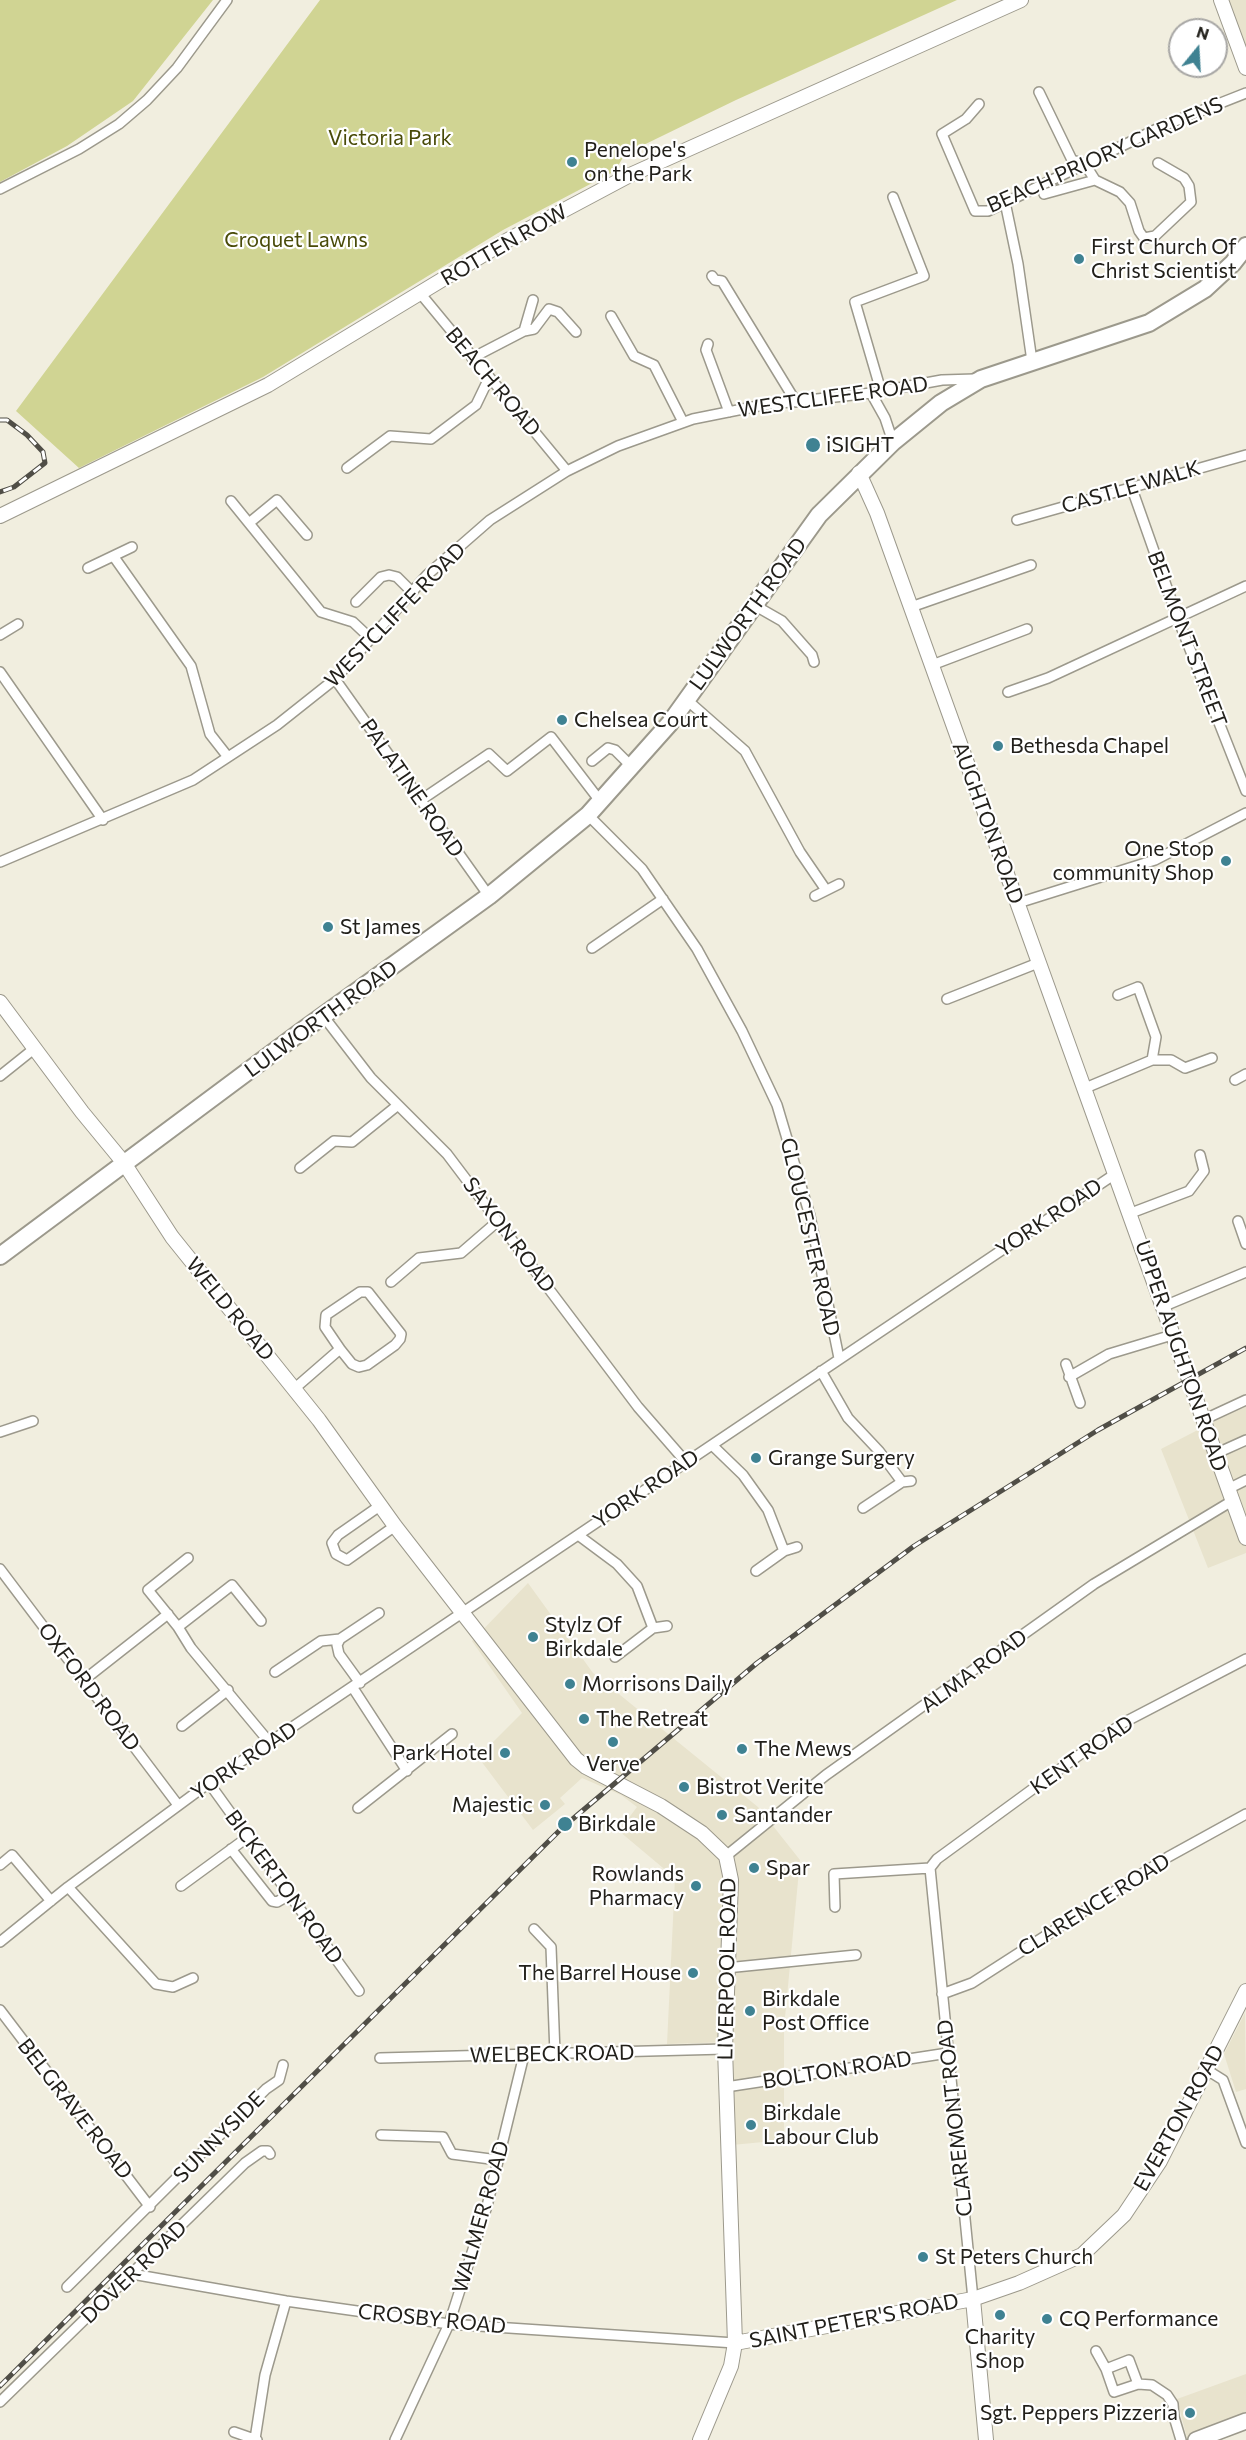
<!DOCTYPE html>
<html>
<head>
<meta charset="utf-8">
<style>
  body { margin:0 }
  #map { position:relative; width:1246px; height:2440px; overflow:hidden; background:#f1eedf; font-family:Commissioner,sans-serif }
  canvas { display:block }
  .north { position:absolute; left:1168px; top:18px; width:60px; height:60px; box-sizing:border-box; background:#fff; border:2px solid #a7a6a4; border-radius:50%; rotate:18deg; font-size:16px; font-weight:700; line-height:24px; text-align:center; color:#22201b }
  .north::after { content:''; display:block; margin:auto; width:21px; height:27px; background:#3f8292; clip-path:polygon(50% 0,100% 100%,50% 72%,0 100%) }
</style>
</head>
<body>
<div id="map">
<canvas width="1246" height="2440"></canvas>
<div class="north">N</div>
</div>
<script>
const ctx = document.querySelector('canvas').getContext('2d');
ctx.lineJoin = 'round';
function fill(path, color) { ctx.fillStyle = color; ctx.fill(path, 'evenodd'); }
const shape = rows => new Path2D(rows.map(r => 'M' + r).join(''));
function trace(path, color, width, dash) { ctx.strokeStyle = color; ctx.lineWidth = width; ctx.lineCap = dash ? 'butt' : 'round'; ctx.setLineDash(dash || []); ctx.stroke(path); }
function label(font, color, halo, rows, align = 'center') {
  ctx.font = font + ' Commissioner,sans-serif'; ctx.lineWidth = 4.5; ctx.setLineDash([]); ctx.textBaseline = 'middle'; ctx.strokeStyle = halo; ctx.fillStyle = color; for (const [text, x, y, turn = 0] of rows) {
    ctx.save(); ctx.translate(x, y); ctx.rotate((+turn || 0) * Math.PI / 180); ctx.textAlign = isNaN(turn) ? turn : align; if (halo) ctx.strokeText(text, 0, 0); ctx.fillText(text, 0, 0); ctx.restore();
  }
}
fill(shape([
  [1221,0,1246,0,1246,68],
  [1246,1405,1246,1553,1208,1568,1161,1449],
  [528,1583,593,1673,758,1807,800,1860,784,2028,784,2140,732,2145,731,2042,667,2044,675,1878,619,1831,637,1807,621,1795,582,1778,560,1798,565,1804,533,1830,478,1757,522,1713,472,1641],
  [1245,2013,1246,2089,1236,2092,1224,2054],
  [1246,2374,1246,2416,1187,2438,1177,2399]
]), '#e8e3cd');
fill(shape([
  [0,0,213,0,133,101,67,146,0,182],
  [320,0,957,0,736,100,625,154,615,171,503,230,263,377,79,468,16,411]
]), '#d0d493');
const street = shape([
  [1039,92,1072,160,1085,164,1095,180,1120,192,1130,203,1139,231,1144,238,1155,236,1191,202,1189,186,1184,178,1158,163],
  [979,104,966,119,942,134,975,211,988,211,1165,125,1246,93],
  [0,189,79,149,119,124,147,100,177,68,227,0],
  [1044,194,1095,180],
  [1005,202,1018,264,1032,361],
  [712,276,715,280,722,281,796,402],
  [420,293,567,471],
  [611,316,634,356,654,365,683,422],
  [524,331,534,329,549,309,558,312,576,332],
  [708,344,706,350,729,412],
  [472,358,524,331,533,300],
  [881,391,855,302,924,276,893,197],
  [871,393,885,418,893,442],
  [347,468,390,436,431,439,476,405,489,378],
  [1131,486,1178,619,1246,791],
  [231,501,321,612,353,622,370,638],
  [1017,520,1246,455],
  [249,523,277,500,307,535],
  [114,557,191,666,210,734,228,757],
  [88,568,132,547],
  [356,602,381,577,389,575,397,577,412,592],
  [754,605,782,621,812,655,814,662],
  [911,607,1031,565],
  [0,635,18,624],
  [932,665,1027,629],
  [0,672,103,820],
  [335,679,489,896],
  [1008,692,1048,678,1246,586],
  [687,700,745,751,800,852,826,890],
  [592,761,608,748,615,750,631,766],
  [421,800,489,754,507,771,551,737,600,801],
  [588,815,642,869,697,949,742,1031,777,1105,810,1216,839,1358],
  [0,862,193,780,277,725,335,679,427,575,490,520,567,471,618,446,693,419,763,405,871,393,942,380,975,379],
  [815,896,839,884],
  [1018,903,1155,860,1246,813],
  [592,948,663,899],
  [947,999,1038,963],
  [324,1017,371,1078,447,1154,638,1407,685,1461],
  [1152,1060,1171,1060,1185,1068,1212,1058],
  [0,1076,35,1048],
  [1235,1080,1246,1074],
  [1083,1089,1152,1060,1156,1037,1138,987,1118,995],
  [300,1168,334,1141,352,1142,398,1105],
  [1131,1213,1189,1191,1204,1171,1200,1155],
  [1238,1221,1246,1244],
  [391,1282,419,1258,461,1253,498,1221],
  [1162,1307,1246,1272],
  [1066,1364,1080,1403],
  [821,1371,848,1418,879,1451,902,1482],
  [1069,1377,1109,1354,1172,1335],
  [294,1389,340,1349,325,1327,326,1315,360,1292,368,1292,401,1334,400,1339,395,1345,367,1365,359,1367,352,1364,340,1349],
  [1203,1420,1246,1400],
  [0,1432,33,1421],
  [712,1445,743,1475,768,1510,784,1551],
  [1215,1454,1246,1440],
  [1228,1489,1246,1480],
  [381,1505,338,1535,332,1543,336,1554,347,1560,395,1526],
  [863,1508,902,1482,911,1481],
  [578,1535,617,1564,637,1586,653,1628],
  [188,1558,148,1590,178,1627,191,1648,270,1743],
  [0,1569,178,1805],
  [756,1571,784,1551,797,1547],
  [178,1627,232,1585,261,1621],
  [615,1657,653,1628,667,1626],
  [275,1672,321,1641,340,1639],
  [84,1680,168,1614],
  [360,1683,339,1654,337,1645,340,1639,379,1613],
  [353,1688,407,1771],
  [182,1726,228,1690],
  [209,1783,359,1991],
  [358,1808,452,1734],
  [231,1849,272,1901,277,1902,289,1895],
  [726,1856,826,1775,1094,1584,1232,1501],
  [0,1865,12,1855,51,1901],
  [930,1868,973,2299],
  [930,1868,937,1859,1123,1723,1246,1659],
  [181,1886,248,1837],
  [68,1887,156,1984,173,1987,193,1978],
  [835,1907,834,1874,930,1868],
  [534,1929,551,1947,555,2054],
  [0,1942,68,1887,209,1783,1115,1174],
  [726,1968,856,1955],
  [942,1994,972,1983,1168,1857,1246,1814],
  [0,2010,150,2207],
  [380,2058,725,2049],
  [1207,2070,1223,2080,1246,2143],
  [726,2087,948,2053],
  [381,2135,443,2137,452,2154,498,2160],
  [132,2274,286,2301,449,2324,735,2343],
  [67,2287,266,2089,279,2080,283,2065],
  [1096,2351,1106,2369,1129,2360,1138,2384,1152,2385,1167,2395,1173,2404,1174,2417,1181,2440],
  [1106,2369,1114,2392,1138,2384],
  [0,2402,245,2163,262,2151,268,2151,270,2154],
  [234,2432,257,2440],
  [255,2439,265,2375,286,2301],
  [395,2440,449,2324,487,2206,524,2055]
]);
const secondary = shape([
  [1221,0,1246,68],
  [859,473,877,513,1246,1538],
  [0,516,268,385,506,241,628,176,1021,0],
  [0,1002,82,1112,124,1163,172,1237,319,1420,395,1526,576,1759,586,1767,661,1806,702,1833,726,1856,731,1880,725,2049,735,2343,731,2366,700,2440],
  [973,2299,986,2440],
  [735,2343,973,2299,1019,2283,1082,2255,1124,2215,1160,2161,1246,1991]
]);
const primary = shape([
  [1196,2440,1246,2421]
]);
const highway = shape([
  [0,1256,302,1031,489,896,588,815,670,723,819,515,893,442,941,403,981,379,1149,323,1205,289,1233,263,1246,246]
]);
trace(street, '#9c998c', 12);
trace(secondary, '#9c998c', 16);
trace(primary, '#9c998c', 18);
trace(highway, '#9c998c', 20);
trace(street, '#fff', 9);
trace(secondary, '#fff', 14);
trace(primary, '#fff', 15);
trace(highway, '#fff', 16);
const rail = shape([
  [0,420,7,420,27,435,43,452,45,463,14,487,0,492],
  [0,2386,562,1828,757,1663,914,1546,1098,1430,1246,1348]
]);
trace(rail, '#504e47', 5);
trace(rail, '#fff', 3, [9]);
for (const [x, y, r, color] of [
  [572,162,6,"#3f8292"],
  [1079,259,6,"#3f8292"],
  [813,445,8,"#3f8292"],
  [562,720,6,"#3f8292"],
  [998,746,6,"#3f8292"],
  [1226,861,6,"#3f8292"],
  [328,927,6,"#3f8292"],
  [756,1458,6,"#3f8292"],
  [533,1637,6,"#3f8292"],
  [570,1684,6,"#3f8292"],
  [584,1719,6,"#3f8292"],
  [613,1742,6,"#3f8292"],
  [742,1749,6,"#3f8292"],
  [505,1753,6,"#3f8292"],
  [684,1787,6,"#3f8292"],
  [545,1805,6,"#3f8292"],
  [722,1815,6,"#3f8292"],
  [565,1824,8,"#3f8292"],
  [754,1868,6,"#3f8292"],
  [696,1886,6,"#3f8292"],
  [693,1973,6,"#3f8292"],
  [750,2011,6,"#3f8292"],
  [751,2125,6,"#3f8292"],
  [923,2257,6,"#3f8292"],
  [1000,2315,6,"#3f8292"],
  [1047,2319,6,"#3f8292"],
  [1190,2413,6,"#3f8292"]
]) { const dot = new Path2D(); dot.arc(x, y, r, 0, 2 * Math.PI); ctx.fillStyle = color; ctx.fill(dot); trace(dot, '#fff', 2); }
label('21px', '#494b09', '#fff', [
  ["Victoria Park",390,138],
  ["Croquet Lawns",296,240]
]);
label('21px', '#22201b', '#fff', [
  ["Penelope's",584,150],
  ["on the Park",584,174],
  ["First Church Of",1091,247],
  ["Christ Scientist",1091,271],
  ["iSIGHT",826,445],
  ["Chelsea Court",574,720],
  ["Bethesda Chapel",1010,746],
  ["One Stop",1214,849,"right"],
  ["community Shop",1214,873,"right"],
  ["St James",340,927],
  ["Grange Surgery",768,1458],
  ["Stylz Of",545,1625],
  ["Birkdale",545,1649],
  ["Morrisons Daily",582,1684],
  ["The Retreat",596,1719],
  ["The Mews",754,1749],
  ["Park Hotel",493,1753,"right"],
  ["Verve",613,1764,"center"],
  ["Bistrot Verite",696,1787],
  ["Majestic",533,1805,"right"],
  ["Santander",734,1815],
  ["Birkdale",578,1824],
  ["Spar",766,1868],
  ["Rowlands",684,1874,"right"],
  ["Pharmacy",684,1898,"right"],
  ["The Barrel House",681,1973,"right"],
  ["Birkdale",762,1999],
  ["Post Office",762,2023],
  ["Birkdale",763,2113],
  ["Labour Club",763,2137],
  ["St Peters Church",935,2257],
  ["CQ Performance",1059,2319],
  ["Charity",1000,2337,"center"],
  ["Shop",1000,2361,"center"],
  ["Sgt. Peppers Pizzeria",1178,2413,"right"]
], 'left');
label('21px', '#22201b', '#fff', [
  ["BEACH PRIORY GARDENS",1105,155,-24],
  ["ROTTEN ROW",504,245,-30],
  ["BEACH ROAD",493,382,50],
  ["WESTCLIFFE ROAD",833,397,-8],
  ["CASTLE WALK",1131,487,-16],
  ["LULWORTH ROAD",748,614,-54],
  ["WESTCLIFFE ROAD",395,615,-46],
  ["BELMONT STREET",1187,639,69],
  ["PALATINE ROAD",412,788,55],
  ["AUGHTON ROAD",988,823,70],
  ["LULWORTH ROAD",321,1019,-36],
  ["YORK ROAD",1049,1218,-34],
  ["SAXON ROAD",509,1235,53],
  ["GLOUCESTER ROAD",810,1237,77],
  ["WELD ROAD",230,1309,51],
  ["UPPER AUGHTON ROAD",1181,1356,71],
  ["YORK ROAD",646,1489,-34],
  ["ALMA ROAD",974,1671,-36],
  ["OXFORD ROAD",89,1687,53],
  ["KENT ROAD",1082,1755,-35],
  ["YORK ROAD",244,1761,-34],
  ["BICKERTON ROAD",284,1887,54],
  ["CLARENCE ROAD",1094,1905,-32],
  ["LIVERPOOL ROAD",727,1969,-89],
  ["WELBECK ROAD",552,2054,-1],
  ["BOLTON ROAD",837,2070,-9],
  ["BELGRAVE ROAD",75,2109,52],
  ["CLAREMONT ROAD",955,2118,-96],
  ["EVERTON ROAD",1179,2118,-61],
  ["SUNNYSIDE",219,2137,-45],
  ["WALMER ROAD",481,2217,-74],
  ["DOVER ROAD",134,2272,-44],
  ["CROSBY ROAD",432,2319,6],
  ["SAINT PETER'S ROAD",854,2321,-11]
]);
</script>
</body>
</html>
